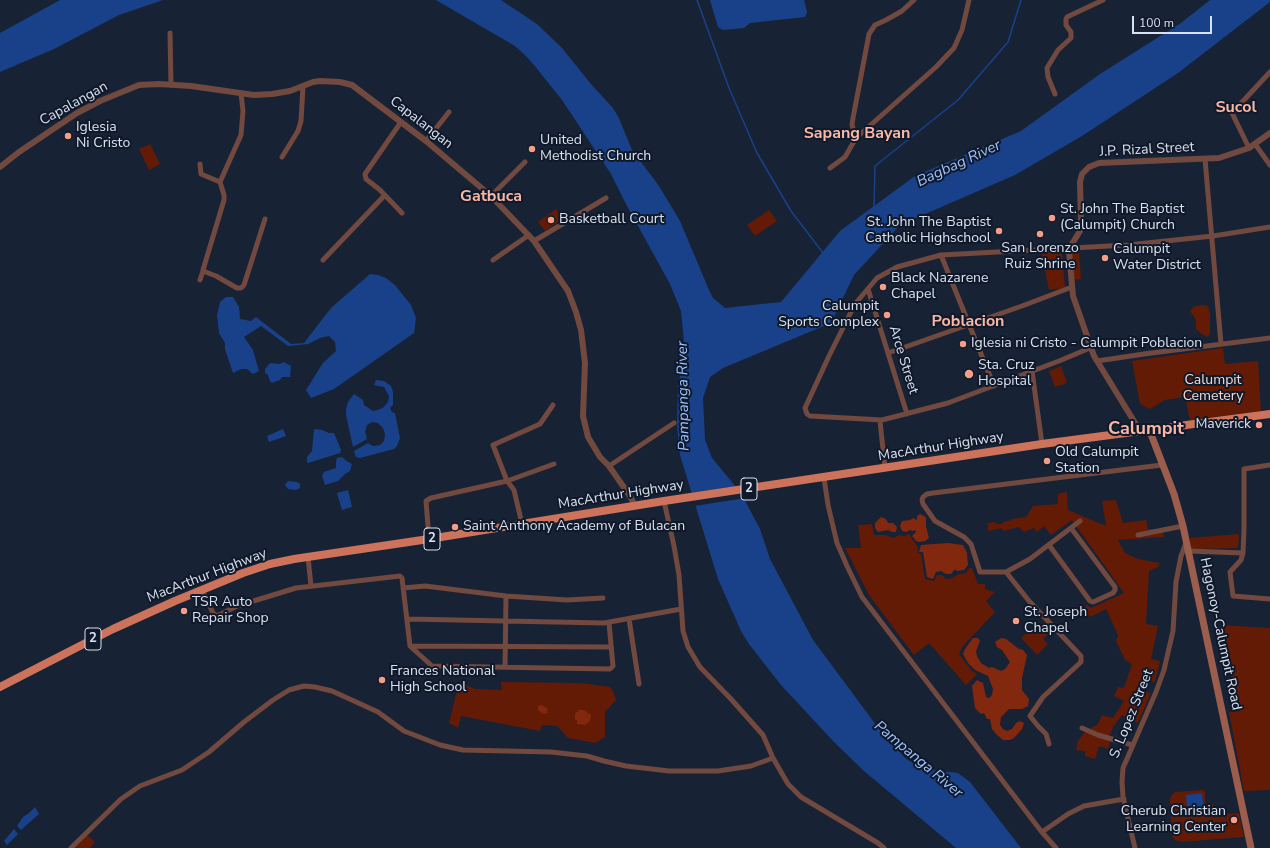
<!DOCTYPE html>
<html>
<head>
<meta charset="utf-8">
<style>
  body { margin:0 }
  #map { position:relative; width:1270px; height:848px; overflow:hidden; background:#182235; font-family:"Nunito Sans",sans-serif }
  canvas { display:block }
  .scale { position:absolute; left:1132px; top:16px; width:80px; height:18px; box-sizing:border-box; border:2px solid #dae1ee; border-top:0; padding-left:5px; font-size:12px; line-height:14px; white-space:nowrap; color:#dae1ee; -webkit-text-stroke:3px #0f192a; paint-order:stroke }
</style>
</head>
<body>
<div id="map">
<canvas width="1270" height="848"></canvas>
<div class="scale">100 m</div>
</div>
<script>
const ctx = document.querySelector('canvas').getContext('2d');
ctx.lineJoin = 'round';
function fill(path, color) { ctx.fillStyle = color; ctx.fill(path, 'evenodd'); }
const shape = rows => new Path2D(rows.map(r => 'M' + r).join(''));
function trace(path, color, width, dash) { ctx.strokeStyle = color; ctx.lineWidth = width; ctx.lineCap = dash ? 'butt' : 'round'; ctx.setLineDash(dash || []); ctx.stroke(path); }
function label(font, color, halo, rows, align = 'center') {
  ctx.font = font + ' "Nunito Sans",sans-serif'; ctx.lineWidth = 4; ctx.setLineDash([]); ctx.textBaseline = 'middle'; ctx.strokeStyle = halo; ctx.fillStyle = color; for (const [text, x, y, turn = 0] of rows) {
    ctx.save(); ctx.translate(x, y); ctx.rotate((+turn || 0) * Math.PI / 180); ctx.textAlign = isNaN(turn) ? turn : align; if (halo) ctx.strokeText(text, 0, 0); ctx.fillText(text, 0, 0); ctx.restore();
  }
}
fill(shape([
  [150,144,160,164,149,170,139,149],
  [556,209,563,218,545,231,538,222],
  [769,210,777,221,755,236,747,225],
  [1059,250,1062,253,1065,288,1049,290,1041,251],
  [1079,250,1081,279,1072,280,1070,252],
  [1203,305,1208,306,1210,313,1210,334,1207,337,1202,334,1196,329,1196,320,1190,311,1195,306],
  [1223,348,1225,364,1258,361,1261,411,1190,420,1185,397,1165,400,1150,409,1140,404,1132,361],
  [1061,366,1067,383,1055,387,1049,371],
  [1067,492,1068,510,1106,526,1102,501,1116,500,1123,523,1146,520,1148,529,1162,529,1164,537,1118,540,1125,553,1138,559,1160,563,1158,567,1149,571,1146,624,1158,626,1151,659,1160,661,1155,682,1145,679,1142,691,1151,693,1138,723,1122,715,1113,727,1109,737,1111,739,1108,749,1099,746,1095,759,1085,756,1085,751,1076,750,1078,741,1085,732,1098,724,1102,715,1113,718,1124,701,1114,696,1118,687,1124,688,1132,664,1125,660,1116,641,1118,635,1106,609,1090,617,1083,609,1087,605,1091,608,1124,593,1072,520,1051,535,1044,526,1037,532,1034,528,1024,532,1019,527,1003,531,1002,528,988,531,988,523,995,522,996,524,1002,524,1003,522,1012,520,1012,519,1026,517,1033,506,1058,504,1058,494],
  [872,524,874,535,886,535,893,538,899,535,905,536,909,534,917,546,918,553,921,554,925,579,934,581,937,575,942,575,946,579,953,578,957,575,966,573,969,568,972,568,978,584,985,584,985,589,995,592,986,601,995,612,962,647,959,654,972,671,977,674,966,685,929,643,914,655,869,595,845,548,861,548,858,525],
  [1239,534,1238,548,1191,549,1189,538],
  [1044,622,1052,630,1043,639,1048,644,1037,655,1021,638,1029,631,1032,634],
  [1221,625,1270,628,1270,790,1244,791,1229,712,1240,711,1227,659],
  [459,682,475,689,502,690,501,682,581,683,610,687,613,691,616,700,605,712,605,737,595,743,568,738,557,726,542,725,540,731,461,716,458,728,449,723],
  [1203,790,1205,792,1205,804,1213,804,1214,814,1216,815,1239,813,1244,837,1182,842,1175,840,1172,836,1170,800,1171,796,1175,792],
  [87,835,95,842,90,848,75,848]
]), '#631b05');
fill(shape([
  [920,514,926,517,926,526,929,538,925,541,920,542,916,541,912,536,916,532,915,530,913,531,910,530,906,532,902,531,900,526,902,521,910,520,913,518,917,520,917,516],
  [881,517,886,519,888,523,893,523,897,527,896,532,892,532,888,530,878,532,875,528,875,523],
  [948,543,963,545,967,553,968,565,964,570,957,571,955,569,951,574,946,574,941,571,936,572,933,579,927,577,923,552,919,552,921,545],
  [973,638,978,638,980,641,976,651,977,656,981,663,989,668,992,667,1001,671,1005,669,1010,662,1002,650,997,647,995,642,1001,638,1006,639,1019,649,1023,650,1027,655,1022,678,1022,690,1029,699,1028,706,1022,709,1009,709,1001,717,1000,725,1003,729,1007,731,1012,729,1016,723,1020,721,1024,723,1022,729,1014,738,1010,740,1003,740,997,735,992,729,990,719,987,719,984,713,981,714,975,708,972,686,977,680,983,683,986,697,989,698,992,695,993,689,988,676,975,670,968,663,963,654,965,649],
  [542,705,548,709,547,713,544,714,538,710,538,706],
  [579,710,584,710,591,715,590,721,585,725,577,724,577,720,575,720,575,714]
]), '#82280e');
fill(shape([
  [60,0,163,0,119,15,54,49,0,72,0,33],
  [436,0,501,0,537,24,562,48,591,84,612,107,618,116,632,150,659,186,680,221,709,290,713,298,725,308,781,302,840,231,915,176,1021,131,1100,74,1181,23,1210,0,1270,0,1270,2,1178,73,1082,136,1015,175,900,225,854,275,831,323,723,368,710,377,703,398,705,440,712,458,741,493,760,529,770,559,813,640,882,733,905,758,918,766,932,770,958,773,970,782,1021,848,956,848,864,771,834,742,781,685,749,644,741,631,718,579,680,455,677,425,678,387,684,355,684,342,681,311,670,284,627,206,611,174,562,100,534,65,525,55,515,46],
  [710,0,804,0,807,12,805,17,750,23,744,28,723,30,718,27],
  [370,274,378,275,386,278,395,285,411,305,416,318,414,333,334,389,311,398,306,390,323,363,336,351,335,342,329,336,320,338,308,344,288,346,261,326,244,337,253,350,259,371,253,374,247,369,241,369,233,373,225,349,225,343,219,333,217,315,220,302,226,297,233,297,239,307,240,319,251,321,256,317,291,344,304,343,331,308],
  [284,362,291,366,290,377,282,377,280,380,272,383,270,381,268,375,265,373,265,369,270,363,280,364],
  [376,380,384,381,391,386,393,392,393,405,390,408,392,412,395,413,400,438,397,446,394,449,360,458,356,457,354,451,368,443,373,446,380,445,384,441,385,434,383,428,378,423,372,422,367,425,365,431,367,439,353,447,346,415,346,409,348,402,354,394,363,400,364,405,373,411,378,410,384,407,388,402,389,396,384,387,374,385],
  [283,429,286,436,269,442,267,436],
  [314,429,322,430,329,433,334,433,341,450,340,453,308,463,307,462,307,457,312,451],
  [340,457,344,458,345,460,352,464,350,471,345,474,338,481,325,485,322,476,324,472,336,468,336,462,337,458],
  [288,481,297,482,300,484,300,488,296,490,288,489,285,485],
  [348,490,352,507,342,510,337,493],
  [1202,793,1204,807,1203,809,1189,810,1187,808,1186,795],
  [35,807,39,814,21,830,17,826,23,817,29,813],
  [14,829,18,834,7,845,4,841]
]), '#194189');
fill(shape([
  [738,486,746,498,694,506,690,493]
]), '#182235');
trace(shape([
  [697,0,729,88,757,153,791,211,823,253],
  [874,208,875,166,958,100,1008,42,1021,0]
]), '#194189', 1.5);
trace(shape([
  [170,33,171,85],
  [241,93,243,111,241,135,220,182,224,195,224,200,203,270,203,271,216,276,237,288,241,288,244,285,265,219],
  [1055,94,1048,77,1047,68,1058,50,1071,38,1071,32,1066,25,1066,19,1067,17,1103,0],
  [401,122,365,174,366,179,380,190,402,213],
  [856,138,852,125,853,118,869,34,875,25,886,20,902,11,914,0],
  [426,141,449,112],
  [1255,144,1270,165],
  [1249,148,1232,113,1270,72],
  [282,157,298,131,301,121,303,86],
  [1205,159,1221,344],
  [200,164,201,174,220,182],
  [830,168,845,157,856,138,936,67,954,48,962,30,969,0],
  [491,196,525,162],
  [534,241,606,198],
  [941,255,994,386],
  [323,260,385,195],
  [493,260,529,235],
  [200,280,203,271],
  [868,289,907,414],
  [1090,348,1059,361,948,403,882,420,810,416,807,414,805,408,829,356,855,304,877,278,897,267,941,255,1128,245,1213,236,1270,227],
  [888,353,1022,306,1072,287],
  [1097,361,1144,354,1270,338],
  [1032,371,1042,444],
  [880,421,885,468],
  [1270,465,1244,469,1244,529,1243,553,1241,560,1230,572,1233,596,1270,599],
  [609,466,674,423],
  [824,478,828,505,837,543,847,566,862,597,1041,831,1056,848],
  [664,501,674,546,679,575,683,631,688,647,700,667,731,699,763,735,773,758,788,784,801,797,878,843,884,848],
  [522,524,514,490,507,481,493,445,540,424,553,405],
  [1138,535,1183,526],
  [429,539,426,501,431,498,507,481,554,464],
  [1049,545,1090,601,1093,602,1113,593,1115,590,1115,587,1071,528],
  [1189,551,1243,553],
  [308,557,311,586],
  [1006,572,1030,559,1080,521],
  [403,588,425,586,506,596,567,600,603,598],
  [202,590,213,613,217,616,237,606,296,588,400,576,402,578,410,646,432,666,610,669,613,666,609,623],
  [407,619,604,623,681,609],
  [629,619,639,684],
  [410,646,611,647],
  [505,667,506,596],
  [1082,728,1098,735,1132,745],
  [1049,744,1046,734,1038,726,1030,716,1043,697,1081,662,1081,656,1029,601,1006,572,980,572,971,544,964,537,935,521,923,504,922,500,923,497,927,494,933,493,1162,465],
  [1042,832,1068,814,1084,806,1124,799],
  [71,848,121,799,140,786,182,770,209,752,244,722,273,700,289,690,304,686,315,687,332,691,378,712,404,731,440,745,463,750,551,752,587,756,604,761,626,766,669,771,718,771,751,766,773,758],
  [1135,848,1123,797,1122,782,1123,768,1156,692,1164,670,1173,631,1176,582,1181,556,1186,543]
]), '#71493e', 5);
trace(shape([
  [0,167,19,152,77,113,100,101,139,85,159,84,191,86,254,95,272,94,290,91,313,82,320,81,340,82,352,85,426,141,491,196,534,241,568,291,576,312,581,330,585,363,583,416,588,437,600,457,609,466,630,496,635,506],
  [1140,431,1094,356,1073,296,1069,251,1070,247,1080,231,1081,221,1080,182,1082,174,1089,167,1099,163,1219,158,1249,148,1270,133]
]), '#71493e', 6);
trace(shape([
  [1149,429,1174,494,1183,526,1251,848]
]), '#9c5d4c', 7);
trace(shape([
  [0,687,113,629,175,601,243,573,270,564,294,559,429,539,664,501,1042,444,1270,414]
]), '#cd735b', 8);
for (const [x, y, r, color] of [
  [68,136,4,"#f49e87"],
  [532,149,4,"#f49e87"],
  [1052,218,4,"#f49e87"],
  [551,220,4,"#f49e87"],
  [999,231,4,"#f49e87"],
  [1040,234,4,"#f49e87"],
  [1105,258,4,"#f49e87"],
  [883,287,4,"#f49e87"],
  [887,315,4,"#f49e87"],
  [963,344,4,"#f49e87"],
  [969,374,5,"#f49e87"],
  [1259,425,4,"#f49e87"],
  [1047,461,4,"#f49e87"],
  [455,527,4,"#f49e87"],
  [184,611,4,"#f49e87"],
  [1016,621,4,"#f49e87"],
  [382,680,4,"#f49e87"],
  [1234,820,4,"#f49e87"]
]) { const dot = new Path2D(); dot.arc(x, y, r, 0, 2 * Math.PI); ctx.fillStyle = color; ctx.fill(dot); trace(dot, '#0f192a', 1.5); }
for (const [x, y, w] of [
  [749,489,16],
  [432,539,16],
  [93,639,16]
]) { const box = new Path2D(); box.roundRect(x - w / 2, y - 11, w, 22, 3); ctx.fillStyle = '#0f192a'; ctx.fill(box); trace(box, '#dae1ee', 1); }
label('bold 13px', '#dae1ee', null, [
  ["2",749,489],
  ["2",432,539],
  ["2",93,639]
]);
label('14px', '#dae1ee', '#0f192a', [
  ["Capalangan",74,104,-29],
  ["Capalangan",421,123,38],
  ["J.P. Rizal Street",1147,150,-3],
  ["Arce Street",903,360,73],
  ["MacArthur Highway",941,447,-9],
  ["MacArthur Highway",621,495,-9],
  ["MacArthur Highway",207,576,-21],
  ["Hagonoy-Calumpit Road",1220,634,78],
  ["S. Lopez Street",1132,714,-68]
]);
label('14px', '#dae1ee', '#0f192a', [
  ["Iglesia",76,128],
  ["Ni Cristo",76,144],
  ["United",540,141],
  ["Methodist Church",540,157],
  ["St. John The Baptist",1060,210],
  ["(Calumpit) Church",1060,226],
  ["Basketball Court",559,220],
  ["St. John The Baptist",991,223,"right"],
  ["Catholic Highschool",991,239,"right"],
  ["San Lorenzo",1040,249,"center"],
  ["Ruiz Shrine",1040,265,"center"],
  ["Calumpit",1113,250],
  ["Water District",1113,266],
  ["Black Nazarene",891,279],
  ["Chapel",891,295],
  ["Calumpit",879,307,"right"],
  ["Sports Complex",879,323,"right"],
  ["Iglesia ni Cristo - Calumpit Poblacion",971,344],
  ["Sta. Cruz",978,366],
  ["Hospital",978,382],
  ["Maverick",1251,425,"right"],
  ["Old Calumpit",1055,453],
  ["Station",1055,469],
  ["Saint Anthony Academy of Bulacan",463,527],
  ["TSR Auto",192,603],
  ["Repair Shop",192,619],
  ["St. Joseph",1024,613],
  ["Chapel",1024,629],
  ["Frances National",390,672],
  ["High School",390,688],
  ["Cherub Christian",1226,812,"right"],
  ["Learning Center",1226,828,"right"]
], 'left');
label('14px', '#f3d8d0', '#0f192a', [
  ["Calumpit",1213,381],
  ["Cemetery",1213,397]
]);
label('italic 15px', '#9ec1fe', '#0f192a', [
  ["Bagbag River",959,164,-25],
  ["Pampanga River",684,396,-91],
  ["Pampanga River",918,760,40]
]);
label('bold 16px', '#f9b8a6', '#0f192a', [
  ["Sucol",1236,108],
  ["Sapang Bayan",857,134],
  ["Gatbuca",491,197],
  ["Poblacion",968,322]
]);
label('bold 18px', '#f9b8a6', '#0f192a', [
  ["Calumpit",1146,430]
]);
</script>
</body>
</html>
